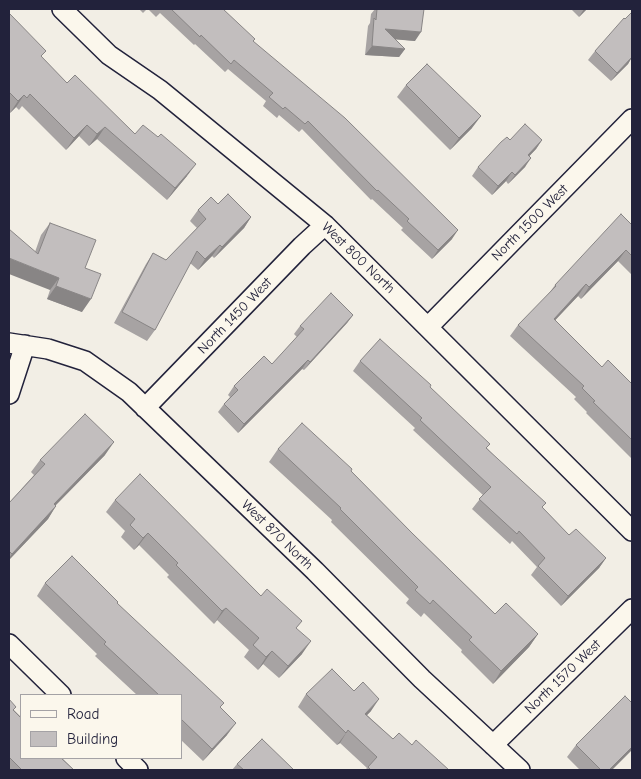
<!DOCTYPE html>
<html>
<head>
<meta charset="utf-8">
<style>
  body { margin:0 }
  #map { position:relative; width:641px; height:779px; overflow:hidden; background:#f2eee5; font-family:"Comic Neue",sans-serif }
  canvas { display:block }
  .frame { position:absolute; inset:0; border:10px solid #22223b; pointer-events:none }
  .legend { position:absolute; left:20px; top:694px; width:162px; height:65px; box-sizing:border-box; background:#fbf7ec; border:1px solid #a4a2a5; margin:0; padding:6px 9px; list-style:none; font-size:15px; color:#22223b }
  .legend li { display:flex; align-items:center; gap:10px; height:25px }
  .legend b { width:25px; border:1px solid #a4a2a5 }
</style>
</head>
<body>
<div id="map">
<canvas width="641" height="779"></canvas>
<div class="frame"></div>
<ul class="legend">
<li><b style="height:6px;background:#fbf7ec"></b>Road</li>
<li><b style="height:14px;background:#c2bebe"></b>Building</li>
</ul>
</div>
<script>
const ctx = document.querySelector('canvas').getContext('2d');
ctx.lineJoin = 'round';
const shape = rows => new Path2D(rows.map(r => 'M' + r).join(''));
function trace(path, color, width, dash) { ctx.strokeStyle = color; ctx.lineWidth = width; ctx.lineCap = dash ? 'butt' : 'round'; ctx.setLineDash(dash || []); ctx.stroke(path); }
function fill(path, color) { ctx.fillStyle = color; ctx.fill(path, 'evenodd'); }
function label(font, color, halo, rows, align = 'center') {
  ctx.font = font + ' "Comic Neue",sans-serif'; ctx.lineWidth = 4; ctx.setLineDash([]); ctx.textBaseline = 'middle'; ctx.strokeStyle = halo; ctx.fillStyle = color; for (const [text, x, y, turn = 0] of rows) {
    ctx.save(); ctx.translate(x, y); ctx.rotate((+turn || 0) * Math.PI / 180); ctx.textAlign = isNaN(turn) ? turn : align; if (halo) ctx.strokeText(text, 0, 0); ctx.fillText(text, 0, 0); ctx.restore();
  }
}
const street = shape([
  [62,9,109,55,160,90,325,225,632,531],
  [428,327,632,119],
  [9,343,48,349,85,361,129,392,315,571,422,679,520,770],
  [9,394,25,345],
  [145,408,302,246,325,225],
  [9,644,61,695],
  [493,745,632,609],
  [126,758,138,770]
]);
trace(street, '#22223b', 22);
trace(street, '#fbf7ec', 19);
fill(shape([
  [139,9,147,9,143,13],
  [148,9,223,9,253,41,452,239,432,259,401,230,403,228,372,199,371,200,302,129,299,132,279,115,277,118,263,106,266,101,228,69,225,72,195,44,194,45,160,13,156,17],
  [375,9,417,9,415,41,395,39,405,49,399,57,365,55,368,26,370,23,371,14],
  [571,9,587,9,579,17],
  [9,13,42,58,67,83,135,134,187,176,167,200,97,139,89,146,79,136,66,150,22,106,19,110,16,107,10,113,9,112],
  [625,19,632,57,628,64,611,81,588,60,595,51],
  [406,85,472,128,450,150,397,97],
  [510,140,542,140,536,149,529,156,525,167,508,184,506,181,492,195,472,176,478,167],
  [218,204,251,217,244,228,214,258,212,256,198,270,190,263,155,330,147,341,114,323,146,264,153,253,166,260,197,228,190,221,198,210],
  [50,223,85,268,82,312,47,299,50,290,35,252,41,235],
  [632,225,632,275,618,261,581,299,578,296,555,320,602,367,632,384,632,459,586,413,587,412,574,399,576,397,510,336,518,325,547,296,555,285],
  [353,315,347,323,304,370,302,369,238,433,218,412,224,404,230,397,228,395,234,386,272,364,297,337,294,334,300,326],
  [360,361,430,387,543,508,569,535,606,558,599,568,561,606,531,575,537,567,512,541,510,544,472,509,483,495,413,430,415,428,353,371],
  [278,449,351,471,412,533,495,614,538,634,529,647,493,684,461,652,462,650,424,613,421,617,406,603,409,599,331,522,332,520,269,462],
  [105,455,56,505,48,519,9,560,9,503,34,475,31,472,40,460],
  [115,500,261,596,302,621,296,628,302,654,279,678,263,664,258,670,244,657,249,650,217,620,214,624,167,577,169,575,139,545,134,550,121,537,125,531,106,512],
  [45,583,117,603,220,708,227,735,203,761,181,740,181,695,137,695,95,656,97,654,37,596],
  [306,694,371,711,367,715,393,739,412,745,449,770,365,770,367,768,340,743,337,745,298,707],
  [9,699,14,710,74,770,9,770],
  [576,745,612,770,580,770,567,757],
  [237,764,294,770,232,770]
]), '#a7a3a3');
fill(shape([
  [584,9,587,9,579,17],
  [385,29,421,32,415,41,379,38],
  [372,46,405,49,399,57,365,55],
  [632,57,628,64,611,81,617,73],
  [24,95,16,107,10,113,18,101],
  [481,116,472,128,450,150,459,138],
  [87,125,79,136,66,150,74,138],
  [105,127,97,139,89,146,97,134],
  [542,140,536,149,522,164,528,155],
  [531,158,525,167,508,184,515,175],
  [196,164,187,176,167,200,175,188],
  [512,172,506,181,492,195,498,186],
  [251,217,244,228,214,258,222,247],
  [458,230,452,239,432,259,438,250],
  [220,245,212,256,198,270,205,259],
  [626,250,618,261,581,299,589,287],
  [9,258,59,278,50,290,9,274],
  [586,284,578,296,546,330,554,319],
  [56,286,91,299,82,312,47,299],
  [353,315,347,323,304,370,310,362],
  [308,360,302,369,238,433,244,424],
  [114,442,105,455,45,516,54,504],
  [56,506,48,519,9,560,9,558,12,554],
  [148,533,139,545,134,550,143,538],
  [606,558,599,568,561,606,568,596],
  [226,608,214,624,222,611],
  [538,634,529,647,493,684,501,671],
  [311,641,302,654,279,678,288,666],
  [272,651,263,664,258,670,266,657],
  [379,699,371,711,356,726,365,714],
  [236,723,227,735,203,761,212,749],
  [348,730,340,743,337,745,346,733],
  [632,747,632,750,612,770,609,770]
]), '#888585');
const building = shape([
  [171,9,223,9,255,39,253,41,345,118,458,230,438,250,407,221,409,219,378,190,377,191,308,121,305,124,285,107,283,109,269,97,273,93,234,60,231,64,201,35,200,37,171,9],
  [377,9,424,9,421,32,385,29,405,49,372,46,374,18,376,20,377,9],
  [632,12,632,57,617,73,595,51,624,18,625,19,632,12],
  [9,13,46,51,41,56,67,83,75,75,135,134,143,125,158,137,161,134,196,164,175,188,105,127,97,134,87,125,74,138,30,94,27,98,24,95,18,101,9,92,9,13],
  [427,64,481,116,459,138,406,85,427,64],
  [525,124,542,140,528,155,531,158,515,175,512,172,498,186,478,167,501,142,507,137,510,140,525,124],
  [228,194,251,217,222,247,220,245,205,259,197,251,155,330,122,312,153,253,166,260,206,219,198,210,211,197,218,204,228,194],
  [621,214,632,225,632,256,626,250,589,287,586,284,554,319,602,367,608,360,632,384,632,440,593,402,595,401,582,388,584,386,518,325,556,286,555,285,621,214],
  [50,223,96,240,85,268,101,274,91,299,56,286,59,278,9,258,9,259,9,229,38,254,50,223],
  [331,293,353,315,310,362,308,360,244,424,224,404,238,390,234,386,264,356,272,364,304,329,300,326,331,293],
  [380,339,431,385,430,387,490,444,486,448,546,503,542,507,569,535,576,529,606,558,568,596,538,566,545,558,519,531,517,534,479,499,491,487,420,420,422,418,360,361,380,339],
  [85,414,114,442,54,504,56,506,12,554,9,551,9,503,45,464,40,460,85,414],
  [302,423,352,469,351,471,412,533,495,614,506,603,538,634,501,671,469,640,472,637,433,600,430,604,415,590,418,587,340,509,341,508,278,449,302,423],
  [140,474,261,596,267,589,302,621,296,628,311,641,288,666,272,651,266,657,253,645,259,638,226,608,222,611,176,565,178,563,148,533,143,538,130,525,135,519,115,500,140,474],
  [72,556,118,602,117,603,224,703,220,707,236,723,212,749,181,719,181,695,159,695,104,644,106,642,45,583,72,556],
  [332,669,354,691,363,682,379,699,365,714,393,739,399,733,412,745,416,740,449,770,371,770,368,767,377,757,348,730,346,733,306,694,332,669],
  [625,696,632,703,632,747,609,770,601,770,576,745,625,696],
  [9,699,16,707,13,710,21,718,21,758,61,758,74,770,22,770,9,757,9,699],
  [262,739,294,770,244,770,237,764,262,739]
]);
fill(building, '#c2bebe');
trace(building, '#888585', 1);
label('14px', '#22223b', '#fbf7ec', [
  ["North 1500 West",530,223,-45],
  ["West 800 North",358,258,44],
  ["North 1450 West",235,316,-46],
  ["West 870 North",277,535,44],
  ["North 1570 West",563,677,-44]
]);
</script>
</body>
</html>
